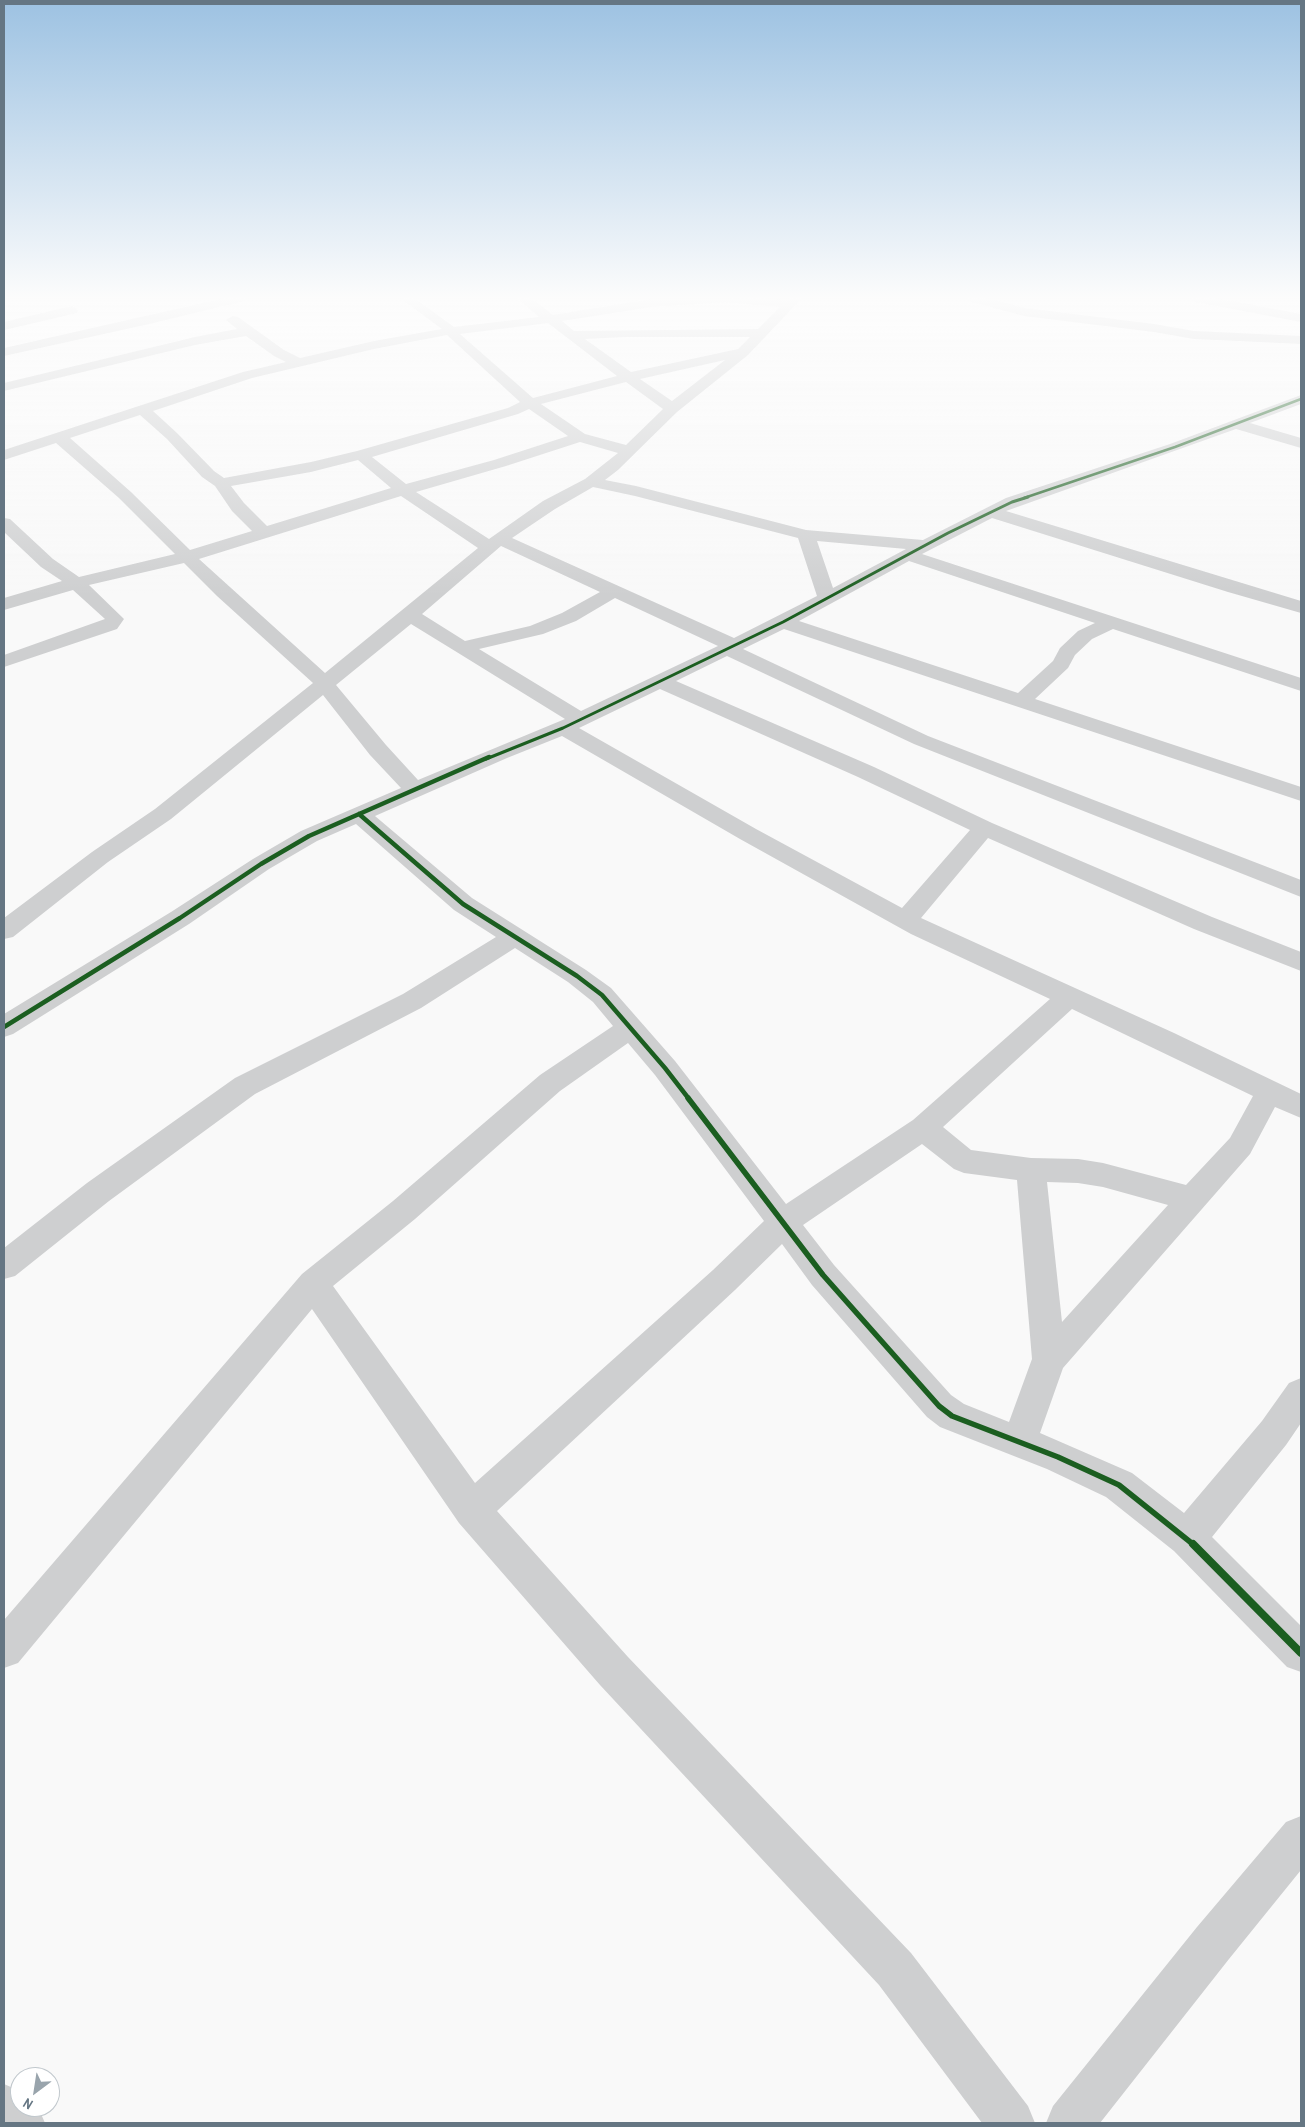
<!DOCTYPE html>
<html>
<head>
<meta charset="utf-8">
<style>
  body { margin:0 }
  #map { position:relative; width:1305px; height:2127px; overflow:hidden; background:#f9f9f9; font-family:"Archivo Narrow",sans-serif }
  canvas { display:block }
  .frame { position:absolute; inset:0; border:5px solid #657683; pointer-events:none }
  .north { position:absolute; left:10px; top:2067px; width:50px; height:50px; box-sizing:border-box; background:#fff; border:1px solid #c1c8cd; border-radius:50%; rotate:211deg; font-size:14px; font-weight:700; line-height:20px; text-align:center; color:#657683 }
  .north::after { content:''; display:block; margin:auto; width:18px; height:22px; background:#99a4ac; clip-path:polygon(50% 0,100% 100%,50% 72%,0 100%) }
</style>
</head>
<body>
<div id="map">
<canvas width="1305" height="2127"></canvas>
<div class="frame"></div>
<div class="north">N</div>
</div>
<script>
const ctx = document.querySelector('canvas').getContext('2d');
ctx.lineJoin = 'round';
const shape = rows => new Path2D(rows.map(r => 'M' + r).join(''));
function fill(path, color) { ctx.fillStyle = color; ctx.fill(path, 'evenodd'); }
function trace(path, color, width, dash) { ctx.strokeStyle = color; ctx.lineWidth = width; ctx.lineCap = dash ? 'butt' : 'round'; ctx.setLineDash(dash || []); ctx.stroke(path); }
fill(shape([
  [225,298,246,298,244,301,149,324,4,356,4,348,225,298],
  [400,298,414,298,454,327,539,317,517,298,531,298,553,315,651,299,763,298,787,300,789,298,802,298,748,355,677,412,618,470,605,480,636,486,806,530,923,540,1006,498,1170,444,1301,395,1301,404,1250,423,1301,438,1301,448,1236,429,1006,511,1301,601,1301,613,1228,592,992,518,922,554,1301,678,1301,691,1113,629,1092,639,1075,655,1068,668,1035,699,1301,787,1301,801,784,629,743,649,928,736,1301,880,1301,897,914,744,727,656,676,681,874,767,992,823,1212,917,1301,952,1301,971,1194,929,988,838,921,918,1174,1033,1301,1094,1301,1118,1275,1107,1250,1154,1063,1368,1040,1433,1132,1473,1184,1513,1262,1421,1289,1383,1301,1378,1301,1423,1286,1445,1212,1537,1301,1626,1301,1672,1287,1667,1174,1551,1106,1497,1047,1469,940,1427,927,1417,812,1285,782,1244,735,1290,497,1511,628,1657,911,1953,1028,2106,1035,2123,982,2123,879,1985,600,1685,459,1523,312,1309,18,1663,4,1668,4,1620,302,1274,393,1201,540,1075,613,1026,593,1002,568,982,515,948,421,1008,255,1094,109,1201,15,1276,4,1279,4,1248,87,1183,235,1078,403,994,496,937,454,910,356,824,317,841,269,869,189,924,13,1034,4,1037,4,1014,171,912,253,859,301,831,401,788,370,755,323,695,171,819,108,862,13,937,4,939,4,918,92,852,155,809,313,683,217,596,184,563,89,585,124,619,117,629,4,667,4,655,105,619,73,590,4,610,4,598,62,581,41,567,4,532,4,518,10,519,53,559,79,577,175,554,119,498,56,443,4,460,4,450,243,372,286,362,274,356,246,336,195,345,4,391,4,383,195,337,237,329,226,320,233,316,238,317,284,350,300,358,374,341,442,329,400,298],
  [725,302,780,307,758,329,574,331,562,321,651,307,725,302],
  [548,323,617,376,533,398,460,334,548,323],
  [447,335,520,402,508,408,357,451,311,462,224,478,214,471,177,433,153,411,252,378,374,349,447,335],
  [625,337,750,337,738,349,631,372,585,339,625,337],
  [725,360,672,401,640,379,725,360],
  [626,382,663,409,626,445,585,434,541,404,626,382],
  [529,409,568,436,494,460,406,484,372,457,518,414,529,409],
  [140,415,167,439,202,477,215,486,232,511,252,531,190,550,131,492,70,438,140,415],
  [580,442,618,453,585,479,543,501,489,539,416,492,506,466,580,442],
  [358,460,391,488,267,526,244,503,231,486,311,472,358,460],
  [593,487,635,496,798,538,817,596,734,638,512,538,555,509,593,487],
  [401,496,478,548,325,673,199,559,401,496],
  [817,541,906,549,833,588,817,541],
  [501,546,600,592,562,613,530,626,465,641,422,614,501,546],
  [909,561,1095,623,1078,631,1060,648,1053,661,1018,693,799,621,909,561],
  [615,598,718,646,581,711,479,649,543,634,576,621,615,598],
  [411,624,455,651,565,719,418,780,386,745,336,685,411,624],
  [660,689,858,777,970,830,902,908,756,829,579,728,660,689],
  [562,736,740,839,911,934,1050,999,913,1120,786,1204,675,1061,611,988,586,970,472,898,375,816,507,758,562,736],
  [1072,1009,1253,1096,1230,1138,1186,1185,1103,1163,1078,1159,1031,1158,971,1150,943,1127,1072,1009],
  [628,1043,655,1075,764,1221,713,1270,475,1483,333,1286,415,1219,560,1091,628,1043],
  [922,1144,954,1169,964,1173,1017,1180,1032,1359,1009,1422,964,1404,951,1395,834,1265,803,1225,922,1144],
  [1047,1182,1078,1183,1103,1187,1168,1205,1062,1322,1047,1182],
  [966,298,986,298,1025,308,1154,324,1194,331,1301,336,1301,344,1194,339,1154,332,1024,316,968,301,966,298],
  [1190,298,1215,298,1301,314,1301,322,1196,302,1192,301,1190,298],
  [72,306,78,310,77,313,4,330,4,322,72,306],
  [1301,1816,1301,1870,1229,1959,1100,2123,1046,2123,1053,2106,1197,1927,1286,1822,1301,1816],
  [4,2084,20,2091,20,2107,38,2107,45,2123,4,2123,4,2084]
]), '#cecfd0');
trace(shape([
  [1024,498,1175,447,1301,399]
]), '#1b5e20', 2.5);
trace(shape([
  [486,759,563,728,783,622,948,533,1012,502,1028,497]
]), '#1b5e20', 3);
trace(shape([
  [359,814,463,904,577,976,602,995,665,1068,689,1099],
  [4,1027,180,918,261,864,309,836,489,757]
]), '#1b5e20', 4.5);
trace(shape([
  [688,1098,823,1275,939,1406,952,1416,1058,1457,1119,1485,1194,1545]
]), '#1b5e20', 5.5);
trace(shape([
  [1193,1544,1301,1653]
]), '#1b5e20', 8);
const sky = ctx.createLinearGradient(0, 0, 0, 596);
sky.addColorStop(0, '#9dc2e2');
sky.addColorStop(0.5, '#fcfcfc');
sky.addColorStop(1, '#fcfcfc00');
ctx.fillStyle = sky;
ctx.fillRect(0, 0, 1305, 596);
</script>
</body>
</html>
